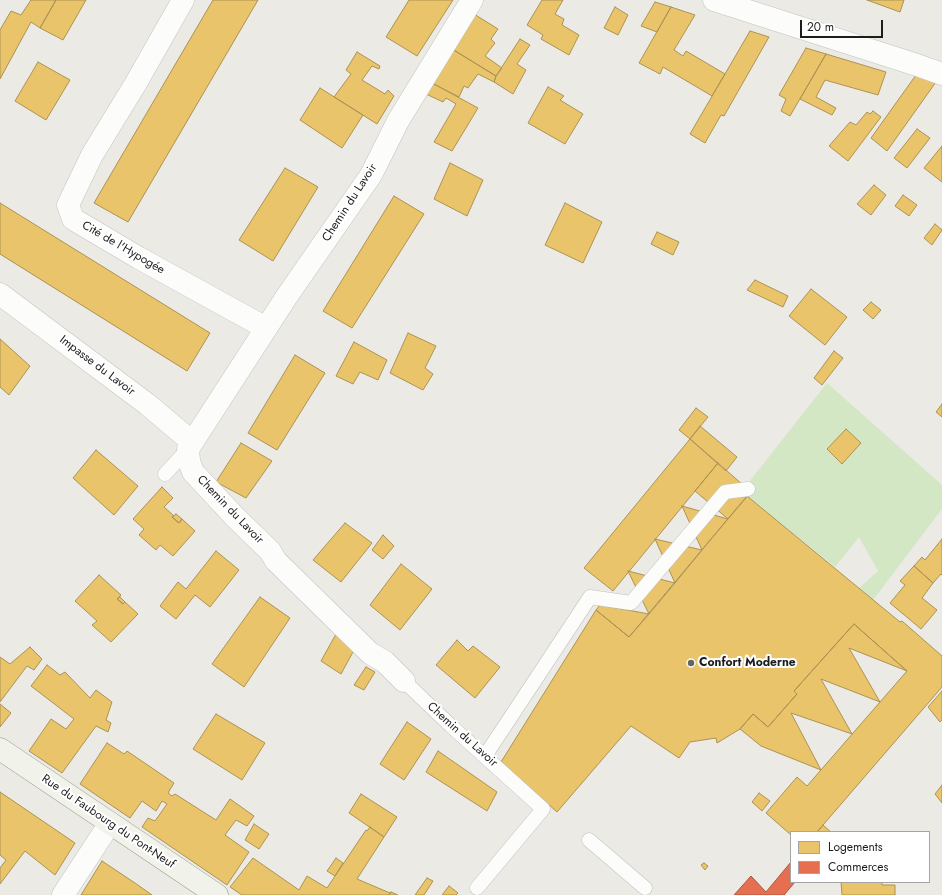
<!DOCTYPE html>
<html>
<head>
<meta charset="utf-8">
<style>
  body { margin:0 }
  #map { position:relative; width:942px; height:895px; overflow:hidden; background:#ebeae5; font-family:Jost,sans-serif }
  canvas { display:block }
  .legend { position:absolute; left:790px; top:831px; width:140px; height:52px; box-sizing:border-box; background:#fff; border:1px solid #a5a5a5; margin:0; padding:5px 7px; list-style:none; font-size:12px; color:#1d1d1d }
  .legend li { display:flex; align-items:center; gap:8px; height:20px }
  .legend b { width:20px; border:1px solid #a5a5a5 }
  .scale { position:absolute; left:800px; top:20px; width:83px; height:18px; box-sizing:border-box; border:2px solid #1d1d1d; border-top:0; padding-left:5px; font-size:12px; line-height:14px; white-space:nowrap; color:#1d1d1d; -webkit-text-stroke:3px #fff; paint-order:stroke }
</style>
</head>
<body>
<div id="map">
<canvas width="942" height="895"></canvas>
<ul class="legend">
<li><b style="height:11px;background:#e9c46a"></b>Logements</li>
<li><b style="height:11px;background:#e76f51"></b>Commerces</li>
</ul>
<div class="scale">20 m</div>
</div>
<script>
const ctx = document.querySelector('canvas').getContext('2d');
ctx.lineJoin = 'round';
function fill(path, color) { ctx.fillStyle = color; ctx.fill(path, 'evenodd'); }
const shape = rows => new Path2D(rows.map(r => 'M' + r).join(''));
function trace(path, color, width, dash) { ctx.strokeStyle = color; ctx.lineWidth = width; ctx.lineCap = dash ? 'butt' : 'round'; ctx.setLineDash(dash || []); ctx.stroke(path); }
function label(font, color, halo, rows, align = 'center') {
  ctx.font = font + ' Jost,sans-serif'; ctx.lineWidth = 4; ctx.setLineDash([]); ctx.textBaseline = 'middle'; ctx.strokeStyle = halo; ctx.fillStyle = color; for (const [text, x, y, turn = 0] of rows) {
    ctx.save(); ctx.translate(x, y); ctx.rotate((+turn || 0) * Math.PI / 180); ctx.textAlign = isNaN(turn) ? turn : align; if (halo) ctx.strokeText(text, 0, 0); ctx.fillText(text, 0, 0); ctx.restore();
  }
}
fill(shape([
  [827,383,942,485,942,509,873,600,859,588,878,571,859,537,835,567,747,496,745,487]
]), '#d4e7c5');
const homes = shape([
  [31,0,56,0,40,28,31,22,0,79,0,30,11,11,21,15,31,0],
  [56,0,86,0,63,40,40,28,56,0],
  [213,0,258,0,128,222,94,203,213,0],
  [409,0,453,0,417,56,386,37,409,0],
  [542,0,563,0,555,14,564,19,562,25,579,35,569,55,541,39,543,35,527,25,542,0],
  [867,0,904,0,900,12,867,0],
  [655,2,671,7,657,32,641,26,655,2],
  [615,7,628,15,618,35,604,28,615,7],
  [671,7,695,15,674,50,683,56,686,51,725,74,712,96,663,67,660,74,639,63,671,7],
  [474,14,498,29,491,39,495,43,485,56,502,68,496,76,452,49,474,14],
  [750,31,769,37,724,116,721,115,705,143,690,134,750,31],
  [520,39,530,45,517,64,526,70,513,94,494,82,496,76,520,39],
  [806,48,826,54,790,116,781,111,786,99,779,95,806,48],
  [452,49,496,76,494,82,478,74,468,88,464,86,459,97,432,83,452,49],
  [357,52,380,66,379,69,372,66,362,80,385,94,388,90,394,96,377,124,334,97,351,74,346,70,357,52],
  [826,54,886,72,878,95,825,80,816,97,836,108,832,115,800,99,826,54],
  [38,62,70,80,46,120,15,101,38,62],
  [916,75,936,82,887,151,871,138,916,75],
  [432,83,478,108,452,151,434,142,456,104,446,98,443,102,426,94,432,83],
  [548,87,564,96,560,100,583,114,565,144,528,123,548,87],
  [320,88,363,115,342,148,300,120,320,88],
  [873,111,881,117,848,161,829,146,850,122,856,125,867,112,870,114,873,111],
  [917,129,930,138,907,168,894,158,917,129],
  [942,146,942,182,924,168,942,146],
  [450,163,483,180,467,216,434,199,450,163],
  [285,168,318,187,273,261,239,240,285,168],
  [874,185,886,195,871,215,857,204,874,185],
  [903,195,917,205,909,216,895,206,903,195],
  [394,196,424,214,352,328,323,311,394,196],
  [0,203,210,333,187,371,0,254,0,203],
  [565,203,602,222,583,263,545,245,565,203],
  [935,224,942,230,932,245,924,238,935,224],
  [657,232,679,242,673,255,651,244,657,232],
  [755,280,788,296,783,307,747,290,755,280],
  [811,289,847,317,825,345,789,316,811,289],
  [871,302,881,310,873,319,863,310,871,302],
  [408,333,436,346,425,368,433,374,423,390,390,373,408,333],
  [0,339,30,366,9,395,0,387,0,339],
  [354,342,387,360,378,380,360,372,353,384,336,376,354,342],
  [834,351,843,358,822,385,814,378,834,351],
  [295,355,325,373,277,450,248,433,295,355],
  [942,404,942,417,936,412,942,404],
  [696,408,708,417,690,439,679,430,696,408],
  [700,426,737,457,726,471,690,439,700,426],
  [846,429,861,443,842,464,827,449,846,429],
  [690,439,718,463,613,591,584,568,690,439],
  [241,443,272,461,246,498,216,482,241,443],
  [96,450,138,486,114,515,73,478,96,450],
  [718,463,751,492,728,519,695,491,718,463],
  [162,487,173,498,164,507,174,516,172,517,179,523,182,519,195,531,173,556,160,545,156,550,139,535,144,529,133,519,162,487],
  [747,496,900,622,902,621,942,656,942,687,817,832,791,832,791,835,766,813,797,777,807,786,907,671,854,624,794,691,797,694,768,727,753,714,740,729,717,743,716,738,690,742,679,758,631,726,557,812,501,762,596,610,629,637,747,496],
  [682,506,728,519,702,550,682,506],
  [176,514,182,519,179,523,172,517,176,514],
  [345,523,372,543,341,582,313,560,345,523],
  [383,535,394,546,383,559,372,550,383,535],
  [655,539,702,550,675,583,655,539],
  [942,539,942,575,941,574,933,583,914,566,922,557,925,560,942,539],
  [216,551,239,570,210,607,195,595,176,619,160,606,178,582,186,589,216,551],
  [401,564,432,589,400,630,370,605,401,564],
  [914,566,933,583,922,598,937,610,921,629,890,603,905,585,900,581,914,566],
  [628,571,675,583,649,614,628,571],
  [99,575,121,595,117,599,123,604,125,602,138,614,111,642,92,625,97,621,75,601,99,575],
  [120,597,125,602,123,604,117,599,120,597],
  [260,597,290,618,244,687,212,664,260,597],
  [600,605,649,614,629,637,596,610,600,605],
  [854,624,907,671,849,648,880,702,821,679,852,734,791,713,821,770,761,746,740,729,753,714,768,727,797,694,794,691,854,624],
  [336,634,353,652,341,674,321,661,336,634],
  [457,640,468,651,473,646,500,667,475,698,436,665,457,640],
  [30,647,42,659,34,670,27,666,0,702,0,657,10,664,30,647],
  [47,665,60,675,65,672,90,698,96,690,112,702,106,720,111,723,108,732,96,726,62,773,29,751,51,719,66,729,74,719,31,686,47,665],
  [366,667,375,672,364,690,354,685,366,667],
  [942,691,942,720,940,722,928,707,942,691],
  [0,704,11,713,0,727,0,704],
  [216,714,265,743,242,780,193,749,216,714],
  [407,722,431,739,404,780,380,764,407,722],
  [107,743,124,754,127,751,174,783,168,793,172,796,175,794,216,820,230,799,254,816,247,826,236,820,225,835,249,852,227,885,142,827,148,818,155,821,167,804,162,801,156,811,142,801,130,818,80,784,107,743],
  [438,751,497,792,487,811,426,772,438,751],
  [942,785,942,803,935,794,942,785],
  [0,792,75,843,55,875,25,851,0,884,0,868,6,860,0,855,0,792],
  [759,793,770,801,762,811,752,802,759,793],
  [361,794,397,817,384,837,349,813,361,794],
  [254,824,269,834,259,849,245,840,254,824],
  [823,825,831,832,817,832,823,825],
  [370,827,384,837,357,879,390,893,389,895,242,895,230,887,253,858,299,890,307,876,327,888,366,830,367,831,370,827],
  [336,858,343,863,335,876,327,871,336,858],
  [102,861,135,883,152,895,81,895,102,861],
  [704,863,708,866,705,870,701,865,704,863],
  [427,878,433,881,424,895,415,895,427,878],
  [841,882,882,882,882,885,895,885,895,895,842,895,841,882],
  [449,886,458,893,456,895,442,895,449,886],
  [391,892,398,895,389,895,391,892]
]);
fill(homes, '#e9c46a');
trace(homes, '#ac9253', 1);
const shops = shape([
  [791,862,791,882,795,882,784,895,734,895,751,876,766,892,791,862]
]);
fill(shops, '#e76f51');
trace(shops, '#aa5641', 1);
const lane = shape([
  [165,474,188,449],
  [404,681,451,726,543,809,477,888],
  [485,756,590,597,631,603,725,492,748,489],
  [589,840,645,888]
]);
const street = shape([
  [183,0,136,83,92,155,68,205,73,219,139,258,266,328],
  [714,0,917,65,942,74],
  [0,294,147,404,192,442],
  [404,681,385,662,370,653,276,561,270,551,235,517,193,472,189,461,188,449,287,296,371,175,398,121,472,0],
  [63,895,110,823]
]);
const secondary = shape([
  [0,749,217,895]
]);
trace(lane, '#c2c2c0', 15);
trace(street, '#c2c2c0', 23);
trace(secondary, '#90937f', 23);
trace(lane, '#fcfcfb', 14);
trace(street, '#fcfcfb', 22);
trace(secondary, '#f1f2ea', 22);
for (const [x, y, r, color] of [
  [691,663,4,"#656563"]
]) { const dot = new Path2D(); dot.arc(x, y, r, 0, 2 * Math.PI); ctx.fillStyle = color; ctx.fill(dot); trace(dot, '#fff', 1.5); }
label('12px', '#1d1d1d', '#fff', [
  ["Chemin du Lavoir",350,203,-57],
  ["Cité de l'Hypogée",123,248,30],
  ["Impasse du Lavoir",97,366,37],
  ["Chemin du Lavoir",230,510,46],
  ["Chemin du Lavoir",462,735,42],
  ["Rue du Faubourg du Pont-Neuf",108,822,34]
]);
label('bold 12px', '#1d1d1d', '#fff', [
  ["Confort Moderne",699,663]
], 'left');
</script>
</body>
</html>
